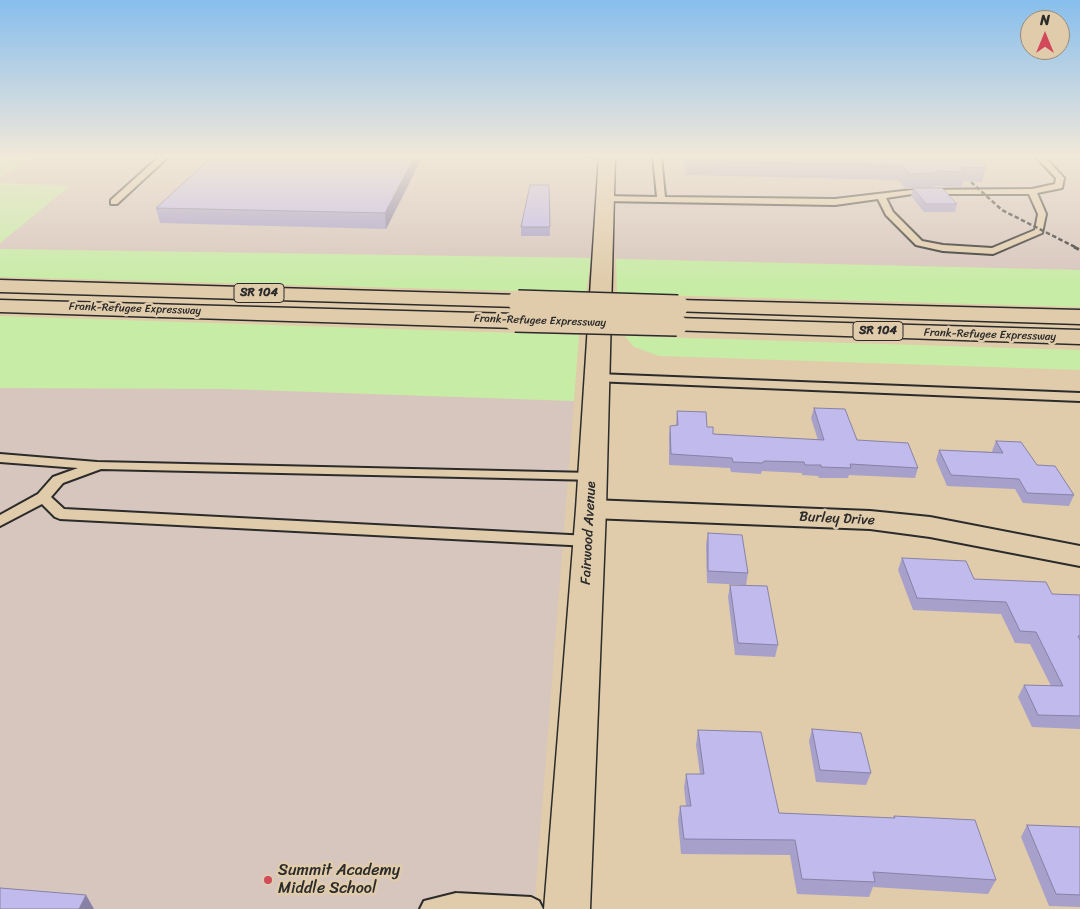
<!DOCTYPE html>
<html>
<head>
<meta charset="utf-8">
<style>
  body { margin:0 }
  #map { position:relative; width:1080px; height:909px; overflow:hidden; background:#e0cbaa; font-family:Sriracha,sans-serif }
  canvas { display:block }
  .north { position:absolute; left:1020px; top:10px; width:50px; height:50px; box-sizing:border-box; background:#e0cbaa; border:1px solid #988b77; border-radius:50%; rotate:0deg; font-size:14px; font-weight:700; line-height:20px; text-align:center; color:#2b2b2b }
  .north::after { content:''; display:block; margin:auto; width:18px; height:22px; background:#d1495b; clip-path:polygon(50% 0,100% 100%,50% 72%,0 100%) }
</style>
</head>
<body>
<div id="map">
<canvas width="1080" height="909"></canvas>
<div class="north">N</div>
</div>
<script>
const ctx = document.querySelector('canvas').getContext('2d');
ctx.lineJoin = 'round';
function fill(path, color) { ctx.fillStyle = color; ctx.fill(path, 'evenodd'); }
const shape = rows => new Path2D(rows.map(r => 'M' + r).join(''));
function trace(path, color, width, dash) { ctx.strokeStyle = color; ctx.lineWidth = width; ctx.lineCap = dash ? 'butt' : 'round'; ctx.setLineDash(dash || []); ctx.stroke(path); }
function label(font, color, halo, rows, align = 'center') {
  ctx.font = font + ' Sriracha,sans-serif'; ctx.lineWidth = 5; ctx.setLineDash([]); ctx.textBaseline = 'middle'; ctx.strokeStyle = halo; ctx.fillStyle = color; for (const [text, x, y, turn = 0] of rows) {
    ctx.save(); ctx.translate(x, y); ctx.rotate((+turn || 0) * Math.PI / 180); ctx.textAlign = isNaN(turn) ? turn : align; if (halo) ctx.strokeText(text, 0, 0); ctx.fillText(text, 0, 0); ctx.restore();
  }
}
fill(shape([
  [36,156,1080,156,1080,270,591,258,0,249,0,243,69,186,0,183,0,177],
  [0,388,228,389,574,401,534,909,0,909]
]), '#d7c6be');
fill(shape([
  [0,156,36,156,0,177],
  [0,183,70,186,0,243],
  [0,249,591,258,586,293,0,277],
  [616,259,1080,270,1080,307,617,294],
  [0,316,579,335,574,401,228,389,0,388],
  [625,336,1080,350,1080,370,659,356,634,347]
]), '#c7eca6');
const service = shape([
  [160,156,169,156,117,204,111,204,111,200,160,156],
  [586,156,610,156,611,157,607,159,586,156],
  [653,156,661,156,665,197,835,199,912,190,1032,189,1055,184,1056,178,1035,156,1044,156,1064,178,1062,188,1037,193,1046,214,1042,233,993,254,943,251,916,245,886,215,878,199,835,205,602,201,601,199,605,196,657,197,653,156],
  [912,194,1029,194,1038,214,1035,230,992,248,943,245,922,241,893,212,886,198,912,194],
  [597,374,1080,393,1080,401,593,381,591,378,597,374],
  [0,454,97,462,592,473,597,474,599,477,597,480,101,469,63,483,51,497,64,509,589,536,594,537,597,541,594,545,589,546,60,519,55,517,42,504,0,526,0,515,38,494,53,477,78,468,0,462,0,454],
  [456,893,531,897,539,901,543,909,420,909,424,901,456,893]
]);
const minor = shape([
  [591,500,870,511,930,517,1080,546,1080,566,930,537,870,529,591,518,581,515,577,509,581,503,591,500]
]);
const tertiary = shape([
  [599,156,615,156,606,509,590,909,544,909,576,509,599,156]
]);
const motorway = shape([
  [0,280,518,295,525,297,529,301,525,305,518,307,0,292,0,280],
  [0,300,515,314,523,316,526,321,523,326,515,328,0,312,0,300],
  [678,300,1080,310,1080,324,670,311,667,306,670,301,678,300],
  [677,318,1080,330,1080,344,669,330,666,325,669,320,677,318]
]);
trace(service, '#2b2b2b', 4);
trace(minor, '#2b2b2b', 4);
trace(tertiary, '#2b2b2b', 3);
trace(motorway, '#2b2b2b', 3);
fill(service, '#e0cbaa');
fill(minor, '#e0cbaa');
fill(tertiary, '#e0cbaa');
fill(motorway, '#e0cbaa');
trace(shape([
  [971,182,1002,210,1077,248]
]), '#2b2b2b', 2.5, [4.5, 2.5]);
trace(shape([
  [1074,247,1080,250]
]), '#2b2b2b', 3, [5.5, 3]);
const motorwayBridge = shape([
  [518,301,678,306],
  [515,321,677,325]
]);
trace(motorwayBridge, '#2b2b2b', 24, []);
trace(motorwayBridge, '#e0cbaa', 21);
fill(shape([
  [213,156,423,156,386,229,160,223,156,208],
  [683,156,975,156,986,168,982,182,963,181,961,187,934,186,933,188,957,204,955,212,924,212,911,196,913,189,906,189,898,180,686,175],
  [549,185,550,236,521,236,521,227],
  [814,408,857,440,918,468,915,478,849,475,848,478,819,478,818,476,802,475,802,473,762,471,761,474,731,472,730,468,669,465,669,436,670,426,676,425,677,411,707,427,713,434,818,440,811,418],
  [996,441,1037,465,1074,495,1069,506,1023,503,1015,489,947,486,936,460,939,450,993,452,992,451],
  [708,533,748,573,746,585,707,583,706,545],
  [902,558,974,579,1052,594,1080,595,1080,729,1032,727,1018,697,1024,685,1051,686,1030,644,1015,643,1001,614,913,610,898,570],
  [730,585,778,645,775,657,735,655,728,597],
  [812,729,871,773,866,785,816,782,809,741],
  [698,730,779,813,893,818,894,816,996,880,988,894,873,887,869,897,797,894,790,855,681,854,678,820,680,806,686,806,684,788,686,774,700,774,696,745],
  [1027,825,1080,827,1080,907,1049,906,1021,837]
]), '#a6a0cb');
fill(shape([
  [415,156,423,156,386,229,385,213],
  [86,895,94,909,79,909]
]), '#8782a5');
const building = shape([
  [213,156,415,156,385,213,156,208,213,156],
  [687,156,975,156,986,168,960,167,965,172,935,171,937,173,909,174,902,165,688,161,687,156],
  [530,185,549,185,550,227,521,227,530,185],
  [913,188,942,188,957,204,926,204,913,188],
  [814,408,845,409,857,440,908,443,918,468,850,464,851,468,821,467,821,465,805,465,804,462,764,461,762,463,733,462,732,458,671,454,670,426,678,425,677,411,706,412,707,427,713,427,713,434,824,440,814,408],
  [996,441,1021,442,1037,465,1055,466,1074,495,1027,493,1019,479,951,475,939,450,1003,453,996,441],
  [708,533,742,535,748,573,708,571,708,533],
  [902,558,966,561,974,579,1046,582,1052,594,1080,595,1080,636,1078,636,1080,640,1080,716,1038,715,1024,685,1063,686,1036,632,1020,631,1006,602,917,598,902,558],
  [730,585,767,586,778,645,738,643,730,585],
  [812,729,861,733,871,773,820,770,812,729],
  [698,730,761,732,779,813,895,818,894,816,975,820,996,880,873,872,875,882,802,879,795,840,684,839,680,806,691,806,686,774,704,774,698,730],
  [1027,825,1080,827,1080,895,1056,894,1027,825],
  [0,888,86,895,79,909,0,909,0,888]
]);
fill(building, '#c1baec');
trace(building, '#8782a5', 1);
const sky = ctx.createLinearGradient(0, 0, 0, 284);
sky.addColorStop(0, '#87beed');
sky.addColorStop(0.55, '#f1e8d9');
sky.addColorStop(1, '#f1e8d900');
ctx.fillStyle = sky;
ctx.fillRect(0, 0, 1080, 284);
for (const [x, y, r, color] of [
  [268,880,5,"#d1495b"]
]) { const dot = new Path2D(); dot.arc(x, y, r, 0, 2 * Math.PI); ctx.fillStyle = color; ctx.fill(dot); trace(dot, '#e0cbaa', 2); }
label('11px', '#2b2b2b', '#e0cbaa', [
  ["Frank-Refugee Expressway",135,309,2],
  ["Frank-Refugee Expressway",540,321,2],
  ["Frank-Refugee Expressway",990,335,2]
]);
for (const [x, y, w] of [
  [259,293,50],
  [878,331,50]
]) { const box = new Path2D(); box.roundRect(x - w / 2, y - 9.5, w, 19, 4); ctx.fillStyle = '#e0cbaa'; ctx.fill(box); trace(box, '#2b2b2b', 1); }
label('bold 12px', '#2b2b2b', null, [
  ["SR 104",259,293],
  ["SR 104",878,331]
]);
label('14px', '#2b2b2b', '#e0cbaa', [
  ["Burley Drive",837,519,3],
  ["Fairwood Avenue",589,533,-87]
]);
label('16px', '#2b2b2b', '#e0cbaa', [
  ["Summit Academy",278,871],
  ["Middle School",278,889]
], 'left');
</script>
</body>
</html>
